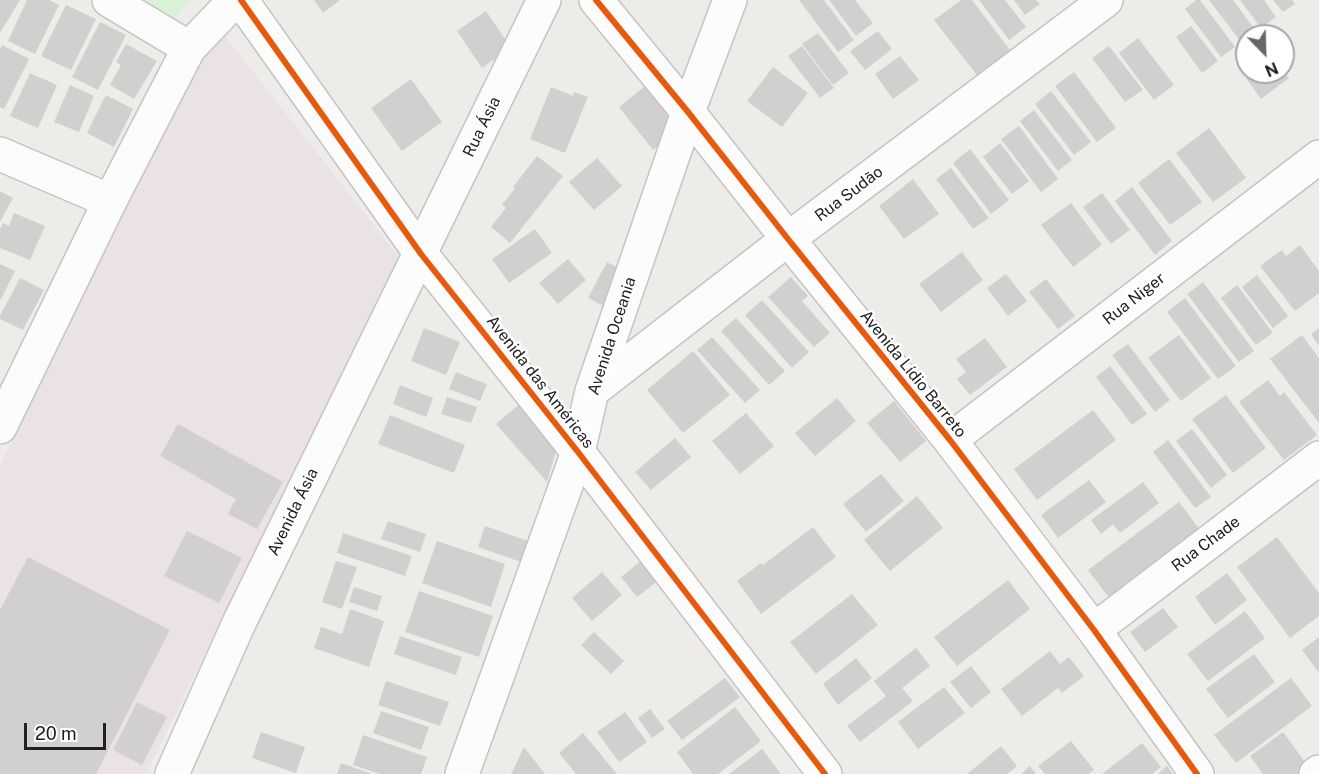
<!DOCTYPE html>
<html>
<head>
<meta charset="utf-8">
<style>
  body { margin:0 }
  #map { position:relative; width:1319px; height:774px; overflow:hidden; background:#eeece9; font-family:"Public Sans",sans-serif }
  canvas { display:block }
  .north { position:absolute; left:1235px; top:24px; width:60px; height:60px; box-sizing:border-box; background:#fff; border:2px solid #a6a6a6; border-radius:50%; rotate:157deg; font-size:16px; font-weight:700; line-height:24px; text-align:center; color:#202020 }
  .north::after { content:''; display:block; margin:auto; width:21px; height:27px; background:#686766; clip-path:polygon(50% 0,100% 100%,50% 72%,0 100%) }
  .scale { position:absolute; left:24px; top:723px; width:82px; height:27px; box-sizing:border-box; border:3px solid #202020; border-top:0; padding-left:8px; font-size:18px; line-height:21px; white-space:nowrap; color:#202020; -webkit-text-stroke:4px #fff; paint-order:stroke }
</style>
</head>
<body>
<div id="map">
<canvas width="1319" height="774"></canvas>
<div class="north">N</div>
<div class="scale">20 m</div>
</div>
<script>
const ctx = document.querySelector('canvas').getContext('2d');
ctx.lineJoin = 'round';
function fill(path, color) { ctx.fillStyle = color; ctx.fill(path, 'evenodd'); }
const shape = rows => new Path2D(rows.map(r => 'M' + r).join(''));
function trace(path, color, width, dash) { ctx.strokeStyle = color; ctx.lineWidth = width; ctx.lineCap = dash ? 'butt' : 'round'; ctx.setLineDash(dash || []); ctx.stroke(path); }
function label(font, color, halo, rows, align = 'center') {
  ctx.font = font + ' "Public Sans",sans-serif'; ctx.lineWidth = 5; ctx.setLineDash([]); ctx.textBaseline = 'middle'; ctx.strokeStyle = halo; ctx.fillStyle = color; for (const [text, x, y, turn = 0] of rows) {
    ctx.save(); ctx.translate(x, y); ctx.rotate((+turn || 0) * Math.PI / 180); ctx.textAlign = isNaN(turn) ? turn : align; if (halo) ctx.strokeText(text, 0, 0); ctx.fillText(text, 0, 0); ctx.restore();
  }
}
fill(shape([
  [217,26,399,257,146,774,0,774,0,465]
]), '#ebe2e8');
fill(shape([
  [120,0,189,0,169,29]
]), '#d9f2d7');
fill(shape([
  [0,0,20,0,0,33],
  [27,0,49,0,59,5,35,54,8,41],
  [314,0,340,0,323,13],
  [799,0,824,0,854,40,838,52],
  [829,0,855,0,873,23,856,36],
  [961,0,972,0,1013,54,980,79,934,20],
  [979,0,1005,0,1026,27,1009,40],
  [1014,0,1036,0,1040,4,1025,15],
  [1196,0,1200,0,1235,47,1221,57,1185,9],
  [1209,0,1233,0,1256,31,1241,42],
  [1240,0,1264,0,1276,17,1261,28],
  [1273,0,1292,0,1295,4,1283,12],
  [66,5,96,19,71,70,41,56],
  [486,11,511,48,482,68,457,31],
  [100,22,126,35,98,90,72,77],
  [1191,26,1218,61,1202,73,1176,37],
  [878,31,892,49,865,70,850,51],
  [818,33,849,73,833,85,802,44],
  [1138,38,1174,85,1154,100,1119,53],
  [126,44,157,61,134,99,110,85,121,65,116,62],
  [2,45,29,59,4,109,0,107,0,49],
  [802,46,834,88,820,98,788,56],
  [1109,46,1143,90,1125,102,1092,58],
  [900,56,919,80,893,99,875,74],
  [773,67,808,93,782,127,747,101],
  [1074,72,1116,128,1097,142,1055,86],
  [1255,72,1284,72,1289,78,1261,99,1246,78],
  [30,73,57,85,38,128,10,116],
  [411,79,442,122,402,151,371,108],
  [70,85,94,96,79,132,54,122],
  [645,86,680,130,653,150,619,107],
  [551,87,573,96,574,92,588,97,565,153,530,139],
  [1051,91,1091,142,1074,155,1035,104],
  [106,95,133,109,114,147,87,133],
  [1034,110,1072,160,1058,171,1020,121],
  [1019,126,1058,179,1041,192,1001,139],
  [1209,128,1246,178,1213,202,1176,153],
  [1000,143,1029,181,1012,194,983,157],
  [970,149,1009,200,991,214,953,163],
  [537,156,563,176,510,243,491,227,506,208,502,205,515,188,513,187],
  [597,158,622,186,594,210,569,182],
  [1169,159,1202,202,1170,225,1138,183],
  [951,168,989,218,973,229,936,179],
  [913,179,939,214,904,239,879,206],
  [1132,187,1172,241,1155,255,1115,201],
  [0,191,13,198,0,222],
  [1102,193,1130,230,1111,244,1083,207],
  [1071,203,1102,245,1073,267,1041,225],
  [14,213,45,226,30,260,0,248,0,229,3,223,9,226],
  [535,229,552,253,509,283,492,259],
  [1300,245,1319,271,1319,293,1295,311,1260,266,1282,250,1286,256],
  [962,252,983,280,941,312,919,284],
  [568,259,586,280,558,304,539,283],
  [607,262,625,272,606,307,588,298],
  [0,264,15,271,0,301],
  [1006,274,1027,301,1008,316,987,288],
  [1257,275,1288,316,1273,328,1242,287],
  [791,277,808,296,802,301,830,333,814,347,768,297],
  [20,278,44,290,23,330,0,319,0,316],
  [1046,279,1075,316,1058,329,1029,292],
  [1203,282,1254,351,1239,362,1187,294],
  [1237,285,1273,333,1256,345,1221,298],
  [1185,298,1236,366,1218,379,1167,312],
  [762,300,809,352,792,368,745,315],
  [736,318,785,371,769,385,721,331],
  [424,328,460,342,446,375,411,361],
  [1319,328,1319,346,1311,334],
  [1179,335,1211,378,1181,401,1148,358],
  [1302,335,1319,358,1319,423,1270,359],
  [712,337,760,390,745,403,697,350],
  [985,338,1007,367,970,395,957,379,966,372,956,359],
  [1128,344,1170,400,1155,412,1112,355],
  [693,351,730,395,683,433,647,390],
  [1110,366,1147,414,1132,425,1096,377],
  [456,372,487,384,480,401,449,389],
  [1268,380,1280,396,1284,392,1317,435,1284,460,1239,402],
  [400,385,433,398,426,417,393,404],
  [1226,395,1266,448,1233,473,1192,419],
  [447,397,477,407,471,423,441,414],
  [837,398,856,421,815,456,795,433],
  [894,401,926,441,900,462,867,423],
  [522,402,558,445,547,482,496,424],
  [1093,410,1116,440,1037,500,1014,469],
  [746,413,774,446,740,474,712,441],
  [390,415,465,445,454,473,378,444],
  [178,424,283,482,257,529,228,514,236,499,160,456],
  [1192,429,1227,475,1211,488,1176,441],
  [675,438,691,457,651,490,635,472],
  [1168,440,1211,497,1195,508,1153,452],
  [881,474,904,501,866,532,843,504],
  [1089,480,1106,502,1058,538,1041,515],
  [1143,482,1159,503,1120,533,1113,524,1101,534,1091,520],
  [917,496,943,528,890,571,864,540],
  [1179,502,1200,530,1109,598,1088,570],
  [388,521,426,534,420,552,381,539],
  [485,526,528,541,521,562,478,547],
  [813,527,836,557,761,614,737,581,761,563,763,565],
  [187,531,242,558,219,603,164,576],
  [343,533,412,556,405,576,337,553],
  [1277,537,1319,593,1319,616,1290,638,1237,567],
  [437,541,505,564,491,607,422,583],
  [28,557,170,630,96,774,0,774,0,610],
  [646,557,663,577,637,597,621,577],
  [336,561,357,567,342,609,322,602],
  [602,572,622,595,592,621,572,598],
  [1227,573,1247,600,1215,625,1195,597],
  [1008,580,1030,609,957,666,934,637],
  [354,587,382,596,377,611,349,602],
  [419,591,493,616,479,657,405,632],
  [852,594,878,625,816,674,790,642],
  [1163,608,1178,627,1145,652,1130,632],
  [350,609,384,621,369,667,314,648,321,627,342,634],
  [1245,611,1265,638,1208,681,1187,654],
  [594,632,624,661,611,674,581,645],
  [400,636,462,657,456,675,394,654],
  [1319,637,1319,673,1302,650],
  [916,648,930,666,902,688,913,701,860,742,847,726,886,696,874,681],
  [1050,651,1060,664,1069,657,1084,676,1062,693,1058,688,1022,716,1001,689],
  [1254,654,1275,682,1228,718,1206,689],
  [856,658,872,678,838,705,823,684],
  [971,666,991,692,971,708,950,682],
  [725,678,740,697,682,740,667,721],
  [1291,678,1312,706,1236,763,1214,735],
  [386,681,449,702,440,726,378,705],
  [944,687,965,713,918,749,898,722],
  [137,702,167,717,142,765,113,750],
  [735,707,761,741,718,774,693,774,677,752],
  [650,709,665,729,652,738,638,718],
  [381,711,429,727,421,750,373,733],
  [625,712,647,742,619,762,597,732],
  [261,732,305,747,296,773,252,758],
  [1283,732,1308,766,1297,774,1263,774,1250,756],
  [583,733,617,774,576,774,559,753],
  [363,735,427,757,421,774,380,774,353,765],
  [1071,741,1094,770,1088,774,1045,774,1038,766],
  [1142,743,1161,767,1152,774,1102,774],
  [1001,746,1017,766,1007,774,967,774],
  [524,747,545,774,511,774],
  [762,749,781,774,729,774],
  [341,763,372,774,337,774],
  [1030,766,1036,774,1021,774],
  [1167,766,1173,774,1158,774]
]), '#d2d0ce');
const minor = shape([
  [109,0,189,48],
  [241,0,421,254,578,452,825,774],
  [596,0,688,112,788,239,950,440,1094,630,1197,774],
  [0,154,110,201],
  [592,391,788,239,1106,0],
  [0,427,110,201,189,48,235,0],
  [950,440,1319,157],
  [1094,630,1319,458],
  [172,774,239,623,544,0],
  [462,774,578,452,592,391,688,112,730,0],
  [1316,774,1319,772]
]);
trace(minor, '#c5c4c3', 36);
trace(minor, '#fcfcfc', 33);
trace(shape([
  [241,0,421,254,578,452,825,774],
  [596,0,688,112,788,239,950,440,1094,630,1197,774]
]), '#e8590c', 6);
label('16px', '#202020', '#fff', [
  ["Rua Ásia",482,127,-64],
  ["Rua Sudão",849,194,-37],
  ["Rua Niger",1134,299,-38],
  ["Avenida Oceania",612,336,-72],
  ["Avenida Lídio Barreto",913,374,51],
  ["Avenida das Américas",540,382,52],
  ["Avenida Ásia",293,512,-64],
  ["Rua Chade",1206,544,-37]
]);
</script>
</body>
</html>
